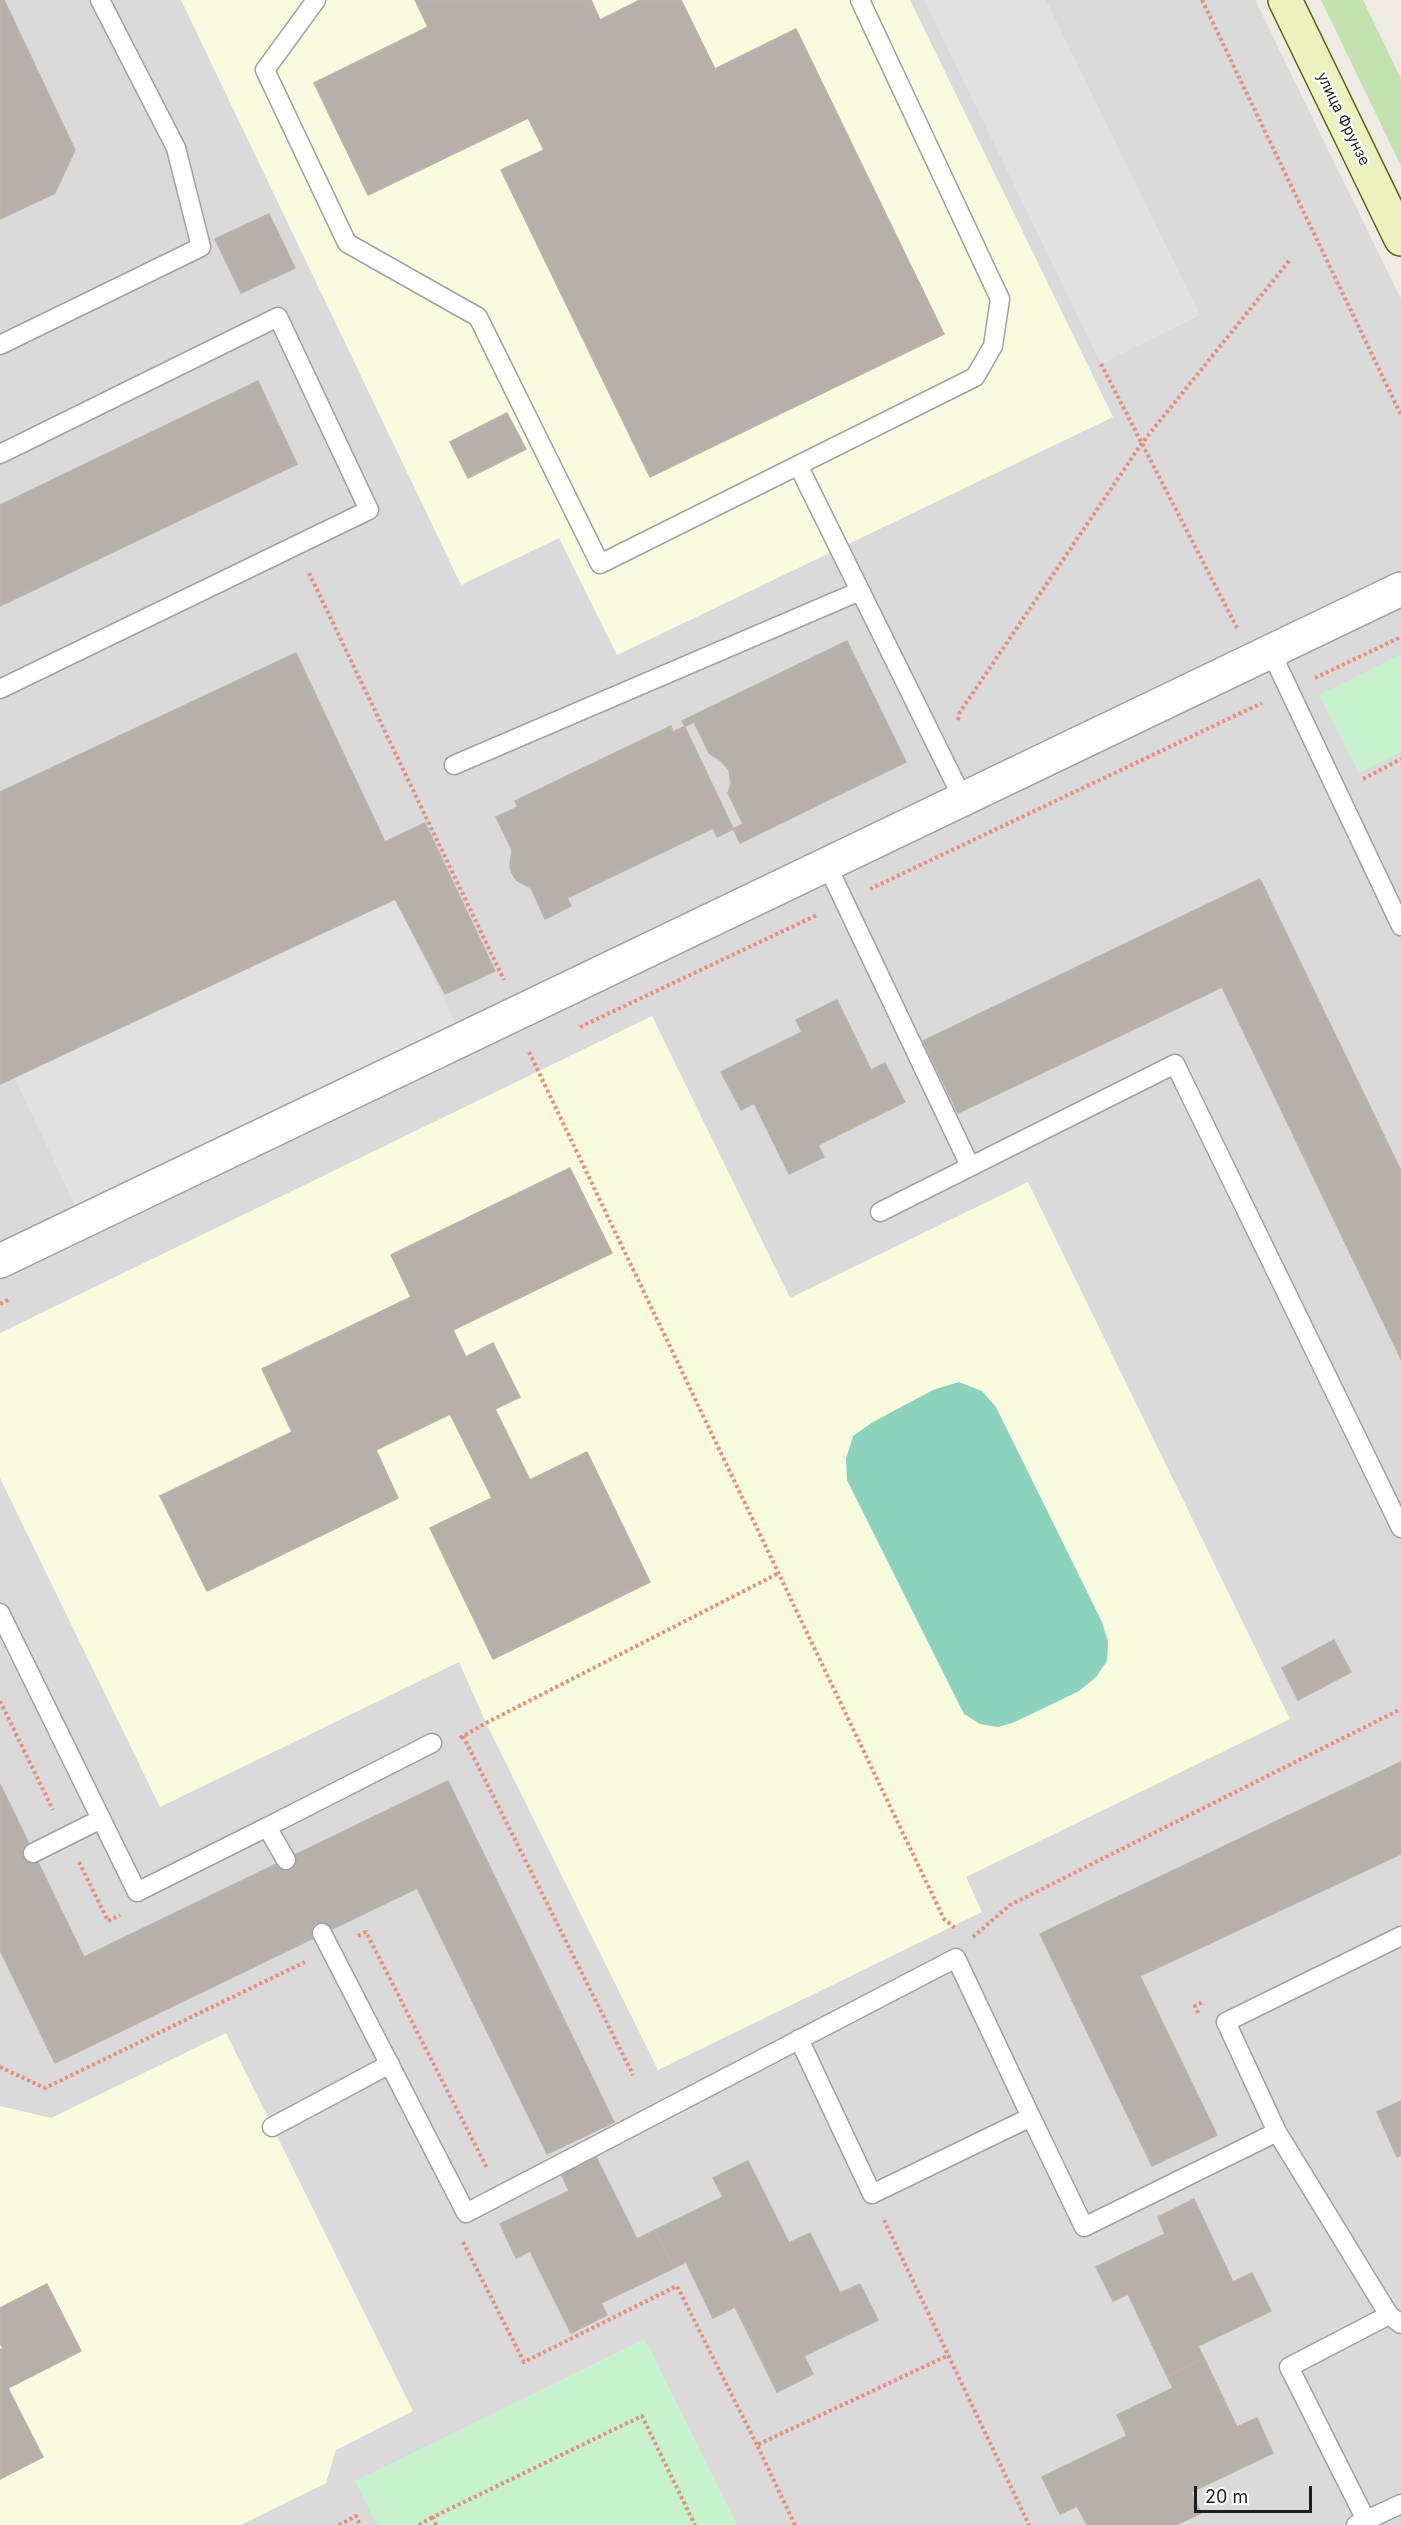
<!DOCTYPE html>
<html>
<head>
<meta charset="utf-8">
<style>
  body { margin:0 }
  #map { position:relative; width:1401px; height:2525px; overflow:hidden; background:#edebe4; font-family:Inter,sans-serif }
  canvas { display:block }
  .scale { position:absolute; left:1194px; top:2486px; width:118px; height:27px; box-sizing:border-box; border:3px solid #1d1d1d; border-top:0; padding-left:8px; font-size:18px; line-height:21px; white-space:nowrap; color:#1d1d1d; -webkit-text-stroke:4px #fff; paint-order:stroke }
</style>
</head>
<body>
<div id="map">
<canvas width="1401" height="2525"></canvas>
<div class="scale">20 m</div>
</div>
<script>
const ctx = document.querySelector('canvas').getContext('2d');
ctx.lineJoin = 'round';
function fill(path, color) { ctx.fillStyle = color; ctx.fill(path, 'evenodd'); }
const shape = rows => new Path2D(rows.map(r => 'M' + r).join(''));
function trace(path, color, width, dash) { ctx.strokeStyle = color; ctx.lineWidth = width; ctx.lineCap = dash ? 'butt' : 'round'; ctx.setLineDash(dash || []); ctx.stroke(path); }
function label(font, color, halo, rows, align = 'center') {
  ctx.font = font + ' Inter,sans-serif'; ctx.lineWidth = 4.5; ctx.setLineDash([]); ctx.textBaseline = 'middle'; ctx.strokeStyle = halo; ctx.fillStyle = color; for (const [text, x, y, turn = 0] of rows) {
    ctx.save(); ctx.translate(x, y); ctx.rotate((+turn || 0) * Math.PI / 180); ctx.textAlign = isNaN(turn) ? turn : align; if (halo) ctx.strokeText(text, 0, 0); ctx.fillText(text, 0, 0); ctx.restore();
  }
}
fill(shape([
  [0,0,1255,0,1401,299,1401,2525,0,2525]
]), '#dbdada');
fill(shape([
  [181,0,910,0,1113,417,617,655,559,538,461,585],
  [652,1016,790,1298,1028,1182,1290,1719,966,1877,982,1912,658,2070,486,1723,459,1662,160,1807,0,1478,0,1333],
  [226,2033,413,2411,336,2450,326,2483,241,2525,0,2525,0,2106,51,2118]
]), '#f9fbdf');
fill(shape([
  [1321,0,1363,0,1401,79,1401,166]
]), '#c4e2af');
fill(shape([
  [1401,654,1401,752,1359,773,1319,695],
  [645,2339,737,2525,377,2525,355,2481]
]), '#c6f3cd');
fill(shape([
  [959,1382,982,1391,996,1407,1102,1622,1108,1642,1107,1661,1096,1677,1079,1691,1015,1722,998,1727,980,1724,964,1714,847,1480,846,1459,853,1436,873,1422,933,1390]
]), '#8bd3bd');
fill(shape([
  [924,0,1046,0,1200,315,1101,364],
  [395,899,463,1039,83,1222,14,1077]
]), '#e1e1e1');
const building = shape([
  [0,0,4,0,75,150,55,193,0,219,0,0],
  [415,0,591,0,600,20,640,0,681,0,715,69,796,29,944,334,650,477,501,170,544,150,528,118,368,195,314,83,428,27,415,0],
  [269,214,295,268,241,293,215,239,269,214],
  [258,381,297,464,0,606,0,505,258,381],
  [507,413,526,449,468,478,450,442,507,413],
  [847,641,906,762,740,843,682,721,847,641],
  [296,653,385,842,425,823,495,971,445,994,395,899,0,1084,0,792,296,653],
  [694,722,709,753,720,760,729,770,731,784,728,793,743,824,717,837,713,828,567,898,571,906,545,919,531,888,516,880,512,873,510,866,512,850,496,817,518,807,515,801,671,726,673,732,694,722],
  [1260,879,1401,1171,1401,1359,1222,987,958,1113,923,1041,1260,879],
  [837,1000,871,1070,885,1063,905,1102,818,1145,824,1157,789,1174,754,1103,741,1110,721,1072,802,1032,796,1020,837,1000],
  [570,1168,612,1253,453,1330,466,1357,493,1343,520,1397,495,1409,530,1480,587,1452,650,1582,493,1659,430,1528,492,1498,450,1414,376,1450,398,1498,207,1591,160,1496,292,1432,262,1369,411,1297,391,1255,570,1168],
  [1334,1640,1351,1672,1298,1700,1282,1668,1334,1640],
  [1401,1762,1401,1854,1140,1976,1217,2135,1152,2166,1040,1934,1401,1762],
  [448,1781,614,2122,547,2154,417,1888,55,2063,0,1950,0,1784,84,1957,448,1781],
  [1401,2101,1401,2155,1397,2157,1377,2112,1401,2101],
  [596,2157,637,2239,655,2230,674,2268,601,2303,607,2315,571,2333,530,2251,516,2258,500,2224,569,2191,561,2174,596,2157],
  [748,2161,789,2243,810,2233,840,2293,860,2284,878,2320,804,2356,813,2374,777,2392,735,2307,713,2318,686,2262,674,2268,655,2230,723,2197,713,2178,748,2161],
  [1194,2199,1233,2282,1252,2273,1271,2311,1198,2346,1204,2358,1167,2376,1128,2294,1113,2301,1096,2267,1165,2234,1158,2217,1194,2199],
  [47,2284,81,2351,8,2388,43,2457,0,2479,0,2350,3,2348,0,2343,0,2308,47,2284],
  [1204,2358,1237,2427,1257,2418,1273,2453,1191,2492,1201,2513,1176,2525,1087,2525,1077,2506,1060,2514,1042,2477,1127,2436,1117,2415,1173,2388,1167,2376,1204,2358]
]);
fill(building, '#b6b0aa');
trace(building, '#bdb3a8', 1.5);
const service = shape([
  [316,0,265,70,347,243,478,317,600,564,975,377,993,346,1000,299,860,0],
  [0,345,201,247,176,148,100,0],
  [0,454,278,317,369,510,0,689],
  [798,465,963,799],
  [1271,652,1401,926],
  [454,765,860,591],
  [827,865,970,1166],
  [880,1212,1175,1064,1401,1528],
  [0,1613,137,1892,267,1827,286,1860],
  [267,1827,432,1743],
  [33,1853,101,1819],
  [322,1933,466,2213,956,1958,1031,2117],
  [799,2039,872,2194,1031,2117,1084,2227,1277,2132,1226,2022,1401,1936],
  [272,2127,390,2064],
  [1277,2132,1389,2315,1401,2324],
  [1366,2520,1289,2367,1389,2315],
  [1356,2525,1401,2504]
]);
const minor = shape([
  [0,1261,1401,589]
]);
const secondary = shape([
  [1285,0,1401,239]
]);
trace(service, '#a1a1a1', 21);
trace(minor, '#a1a1a1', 36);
trace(secondary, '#576711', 36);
trace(shape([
  [1202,0,1401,415],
  [1101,364,1237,628],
  [309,573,504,980],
  [1315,678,1401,637],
  [958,720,960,712,1142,443,1289,261],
  [1363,779,1401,759],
  [870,889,1262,703],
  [580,1027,817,915],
  [529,1052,944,1919,955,1928],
  [0,1304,10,1299],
  [0,1701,53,1810],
  [463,1736,633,2075],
  [460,1738,486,1723,779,1573],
  [79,1862,108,1921,120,1915],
  [358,1936,366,1932,487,2168],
  [973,1937,1010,1905,1401,1709],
  [1198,2013,1195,2006,1203,2002],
  [0,2067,45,2088,305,1962],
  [884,2220,1029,2525],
  [463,2242,524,2362,677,2286,757,2445],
  [339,2525,356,2516,360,2525],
  [419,2525,433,2517],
  [436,2525,433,2517,642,2416,695,2525],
  [795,2525,757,2445,949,2355]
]), '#e98d79', 4, [3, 3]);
trace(service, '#fff', 18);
trace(minor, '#fff', 33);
trace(secondary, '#ebf2bd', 33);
label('15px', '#1d1d1d', '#fff', [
  ["улица Фрунзе",1343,119,64]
]);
</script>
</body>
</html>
